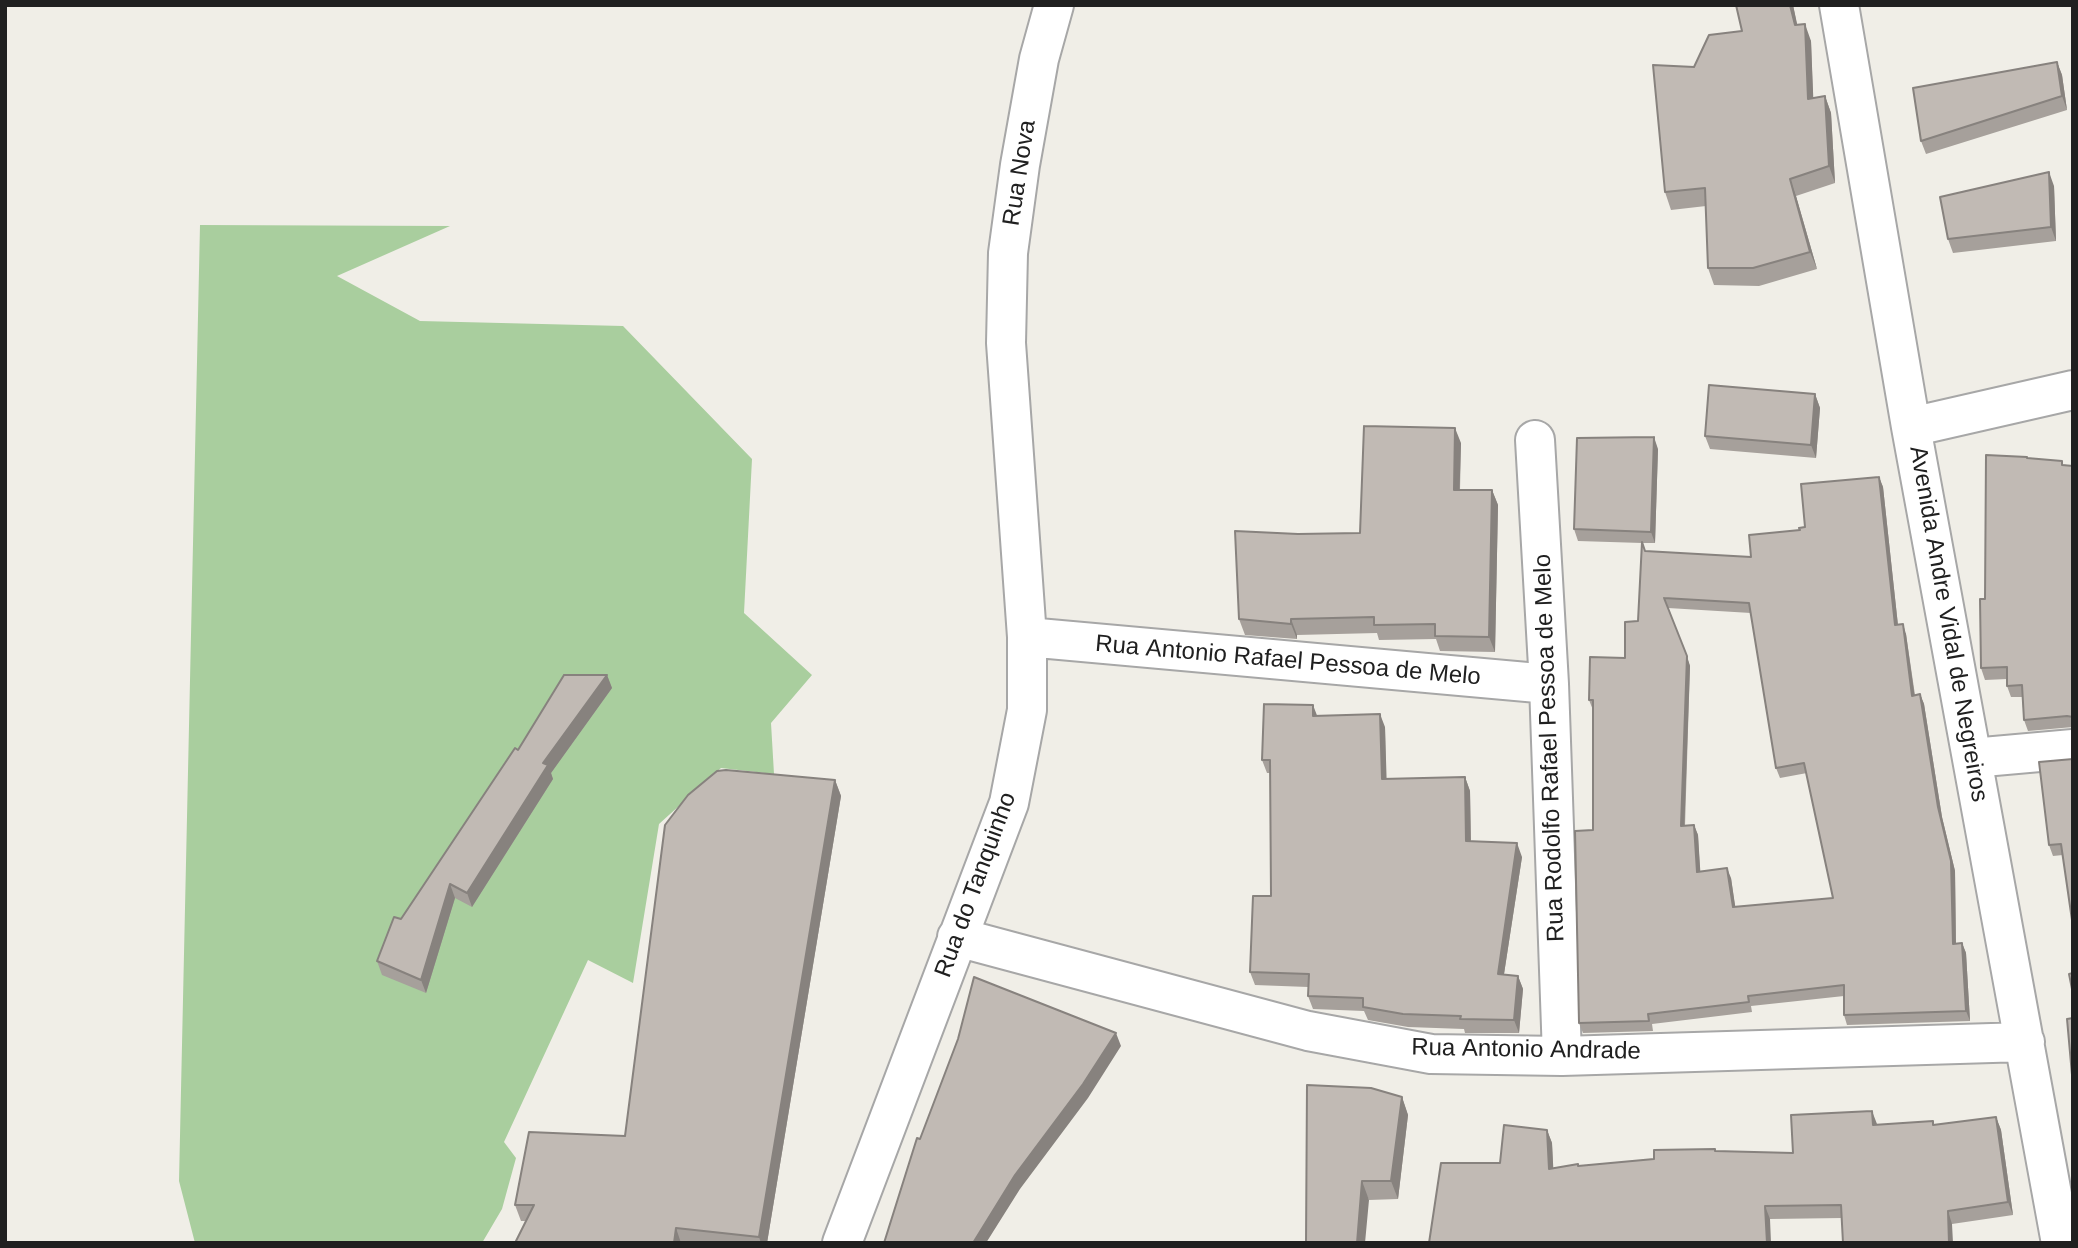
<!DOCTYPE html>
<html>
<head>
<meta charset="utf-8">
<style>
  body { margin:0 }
  #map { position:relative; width:2078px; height:1248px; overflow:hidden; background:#f0eee7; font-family:Arial,sans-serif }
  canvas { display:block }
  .frame { position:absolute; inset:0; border:7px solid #202020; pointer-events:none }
</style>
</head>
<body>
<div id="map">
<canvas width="2078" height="1248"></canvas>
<div class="frame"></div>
</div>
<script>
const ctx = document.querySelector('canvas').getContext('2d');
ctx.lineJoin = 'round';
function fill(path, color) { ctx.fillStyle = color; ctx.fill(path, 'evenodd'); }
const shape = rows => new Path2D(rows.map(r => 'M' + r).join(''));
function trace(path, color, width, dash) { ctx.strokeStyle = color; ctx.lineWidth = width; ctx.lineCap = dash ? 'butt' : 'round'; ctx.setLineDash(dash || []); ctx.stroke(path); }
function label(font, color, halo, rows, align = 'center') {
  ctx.font = font + ' Arial,sans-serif'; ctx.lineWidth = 5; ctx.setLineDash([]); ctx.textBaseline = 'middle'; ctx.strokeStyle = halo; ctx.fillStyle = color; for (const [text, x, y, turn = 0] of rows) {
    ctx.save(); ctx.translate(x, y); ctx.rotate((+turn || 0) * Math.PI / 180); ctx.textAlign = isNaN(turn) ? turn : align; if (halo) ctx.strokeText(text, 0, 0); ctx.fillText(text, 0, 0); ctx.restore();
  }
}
fill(shape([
  [200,225,450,226,337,276,420,321,623,326,752,459,744,613,812,675,771,723,774,774,721,768,659,824,633,983,588,960,504,1142,516,1158,502,1209,482,1243,195,1243,179,1181]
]), '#a9ce9e');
const minor = shape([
  [1839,5,1911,427,2061,1243],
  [1911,427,2073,390],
  [1535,440,1549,684,1562,1056],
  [1027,637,1549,684],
  [1972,758,2073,749],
  [957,937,1308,1031,1431,1054,1562,1056,2025,1042],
  [842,1243,1009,803,1027,710,1027,637,1006,343,1008,253,1020,165,1039,59,1054,5]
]);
trace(minor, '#a7a7a7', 42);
trace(minor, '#fff', 38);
fill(shape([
  [1736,5,1793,5,1797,25,1811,41,1813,98,1825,96,1831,113,1835,183,1796,196,1817,269,1759,286,1714,285,1708,268,1706,206,1671,210,1665,192,1694,67,1742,31],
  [2057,62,2062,75,2067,110,1926,154,1921,141],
  [2054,186,2056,241,1953,253,1948,239],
  [1815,394,1820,408,1816,458,1710,449,1705,436],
  [1461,443,1460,490,1492,490,1498,505,1495,652,1440,651,1436,639,1379,640,1377,633,1297,635,1297,639,1245,635,1239,619,1298,534,1360,533],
  [1658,449,1655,543,1642,543,1645,551,1751,557,1805,527,1879,477,1883,487,1898,625,1906,634,1915,695,1920,694,1924,704,1942,817,1955,871,1956,943,1962,943,1966,953,1970,1021,1847,1025,1844,1015,1844,996,1751,1006,1752,1012,1652,1024,1653,1031,1583,1033,1579,1023,1593,830,1593,710,1589,700,1625,658,1638,621,1642,543,1578,541,1574,529],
  [1668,608,1751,613,1776,768,1780,778,1807,773,1833,898,1735,907,1731,878,1700,872,1698,835,1694,825,1685,826,1690,666],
  [2027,457,2027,459,2073,466,2073,727,2028,731,2024,720,2022,697,2011,697,2007,686,2007,679,1985,680,1981,668,1985,599],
  [607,675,612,688,551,773,553,779,472,907,455,898,426,993,382,975,377,961,401,919,518,750],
  [1317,716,1385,727,1386,779,1465,777,1470,791,1471,842,1522,857,1504,974,1518,976,1523,989,1519,1033,1465,1033,1464,1029,1408,1027,1368,1020,1364,1011,1313,1009,1308,996,1308,987,1255,985,1250,972,1271,896,1270,773,1267,773,1262,760],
  [2073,759,2063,855,2053,856,2049,845],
  [835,780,841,796,767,1243,515,1243,526,1221,521,1221,515,1205,625,1136],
  [1307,1085,1402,1097,1408,1115,1398,1199,1369,1200],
  [1996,1117,2001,1130,2013,1215,1952,1224,1842,1218,1770,1219,1500,1163,1547,1130,1552,1143,1553,1168,1654,1159,1716,1151,1793,1153,1877,1125,1934,1125]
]), '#a6a09b');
fill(shape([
  [1790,5,1793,5,1801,42,1795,25],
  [1805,24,1811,41,1814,116,1808,99],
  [2057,62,2062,75,2067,110,2062,96],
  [1825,96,1831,113,1835,183,1829,166],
  [2049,172,2054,186,2056,241,2051,227],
  [1790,179,1796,196,1817,269,1810,252],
  [1815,394,1820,408,1816,458,1811,445],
  [1455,428,1461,443,1459,506,1454,490],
  [1654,437,1658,449,1655,543,1651,532],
  [1879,477,1883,487,1899,635,1895,625],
  [1492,490,1498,505,1495,652,1489,637],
  [1291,619,1297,635,1297,639,1291,624],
  [1903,624,1906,634,1916,706,1912,696],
  [1687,656,1690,666,1684,836,1681,826],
  [607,675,612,688,551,773,553,779,472,907,467,893,543,763],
  [1920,694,1924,704,1942,817,1955,871,1956,954,1953,944,1938,807],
  [1313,705,1318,718,1313,716],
  [1380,714,1385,727,1387,792,1382,779],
  [1465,777,1470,791,1471,855,1466,841],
  [835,780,841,796,767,1243,761,1243,759,1237],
  [1694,825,1698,835,1701,882,1697,872],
  [1517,843,1522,857,1502,987,1498,974],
  [1727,868,1731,878,1737,918,1733,907],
  [450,884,455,898,426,993,421,980],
  [1962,943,1966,953,1970,1021,1966,1011],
  [1518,976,1523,989,1519,1033,1514,1020],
  [1116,1033,1121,1046,1088,1098,1020,1189,986,1243,973,1243,1015,1175],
  [1402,1097,1408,1115,1398,1199,1391,1181],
  [1872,1111,1877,1124,1877,1138,1873,1125],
  [1996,1117,2001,1130,2013,1215,2008,1202],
  [1547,1130,1552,1143,1554,1182,1549,1169],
  [1362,1181,1369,1200,1365,1243,1357,1243],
  [1765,1206,1770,1219,1771,1243,1767,1243],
  [1948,1211,1952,1224,1953,1243,1949,1243],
  [676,1228,681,1243,674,1243]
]), '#87827e');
const building = shape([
  [1736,5,1790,5,1795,25,1805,24,1808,99,1825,96,1829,166,1790,179,1810,252,1753,268,1708,268,1705,188,1665,192,1653,65,1694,67,1709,35,1742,31,1736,5],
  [2057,62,2062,96,1921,141,1913,88,2057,62],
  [2049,172,2051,227,1948,239,1940,197,2049,172],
  [1709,385,1815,394,1811,445,1705,436,1709,385],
  [1364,426,1455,428,1454,490,1492,490,1489,637,1435,636,1435,624,1374,625,1374,617,1291,619,1291,624,1239,619,1235,531,1298,534,1360,533,1364,426],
  [1654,437,1651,532,1574,529,1577,438,1654,437],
  [1986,455,2027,457,2027,458,2062,461,2062,465,2073,466,2073,717,2067,716,2024,720,2022,685,2007,686,2007,667,1981,668,1980,599,1985,599,1986,455],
  [1879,477,1895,625,1903,624,1912,696,1920,694,1938,807,1951,861,1953,944,1962,943,1966,1011,1844,1015,1844,985,1748,996,1749,1002,1648,1014,1649,1021,1579,1023,1575,831,1593,830,1593,700,1589,700,1590,657,1625,658,1625,622,1638,621,1642,542,1645,551,1751,557,1749,535,1800,530,1799,528,1805,527,1801,484,1879,477],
  [1664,598,1749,603,1776,768,1804,763,1833,898,1733,907,1727,868,1697,872,1694,825,1681,826,1687,656,1664,598],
  [564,675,607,675,543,763,548,765,467,893,450,884,421,980,377,961,394,917,401,919,515,748,518,750,564,675],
  [1264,704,1313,705,1313,716,1380,714,1382,779,1465,777,1466,841,1517,843,1498,974,1518,976,1514,1020,1460,1019,1461,1016,1403,1014,1363,1007,1363,998,1308,996,1309,974,1250,972,1253,896,1271,896,1270,760,1262,760,1264,704],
  [2073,759,2073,927,2061,844,2049,845,2039,762,2073,759],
  [726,770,835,780,759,1237,676,1228,674,1243,515,1243,534,1205,515,1205,529,1132,625,1136,665,825,688,795,717,771,726,770],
  [2073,973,2073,994,2069,974,2073,973],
  [974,977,1116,1033,1083,1084,1015,1175,973,1243,884,1243,917,1138,920,1139,958,1039,974,977],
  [2073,1018,2073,1075,2072,1075,2067,1019,2073,1018],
  [1307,1085,1371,1088,1402,1097,1391,1181,1362,1181,1357,1243,1306,1243,1307,1085],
  [1872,1111,1873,1125,1933,1121,1933,1125,1996,1117,2008,1202,1948,1211,1949,1243,1843,1243,1841,1205,1765,1206,1767,1243,1429,1243,1441,1163,1500,1163,1504,1125,1547,1130,1549,1169,1578,1164,1578,1166,1654,1159,1654,1150,1715,1149,1715,1151,1793,1153,1791,1115,1872,1111]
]);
fill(building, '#c1bab4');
trace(building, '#87827e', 2);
label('24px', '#202020', '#fff', [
  ["Rua Nova",1020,173,-81],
  ["Avenida Andre Vidal de Negreiros",1948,624,80],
  ["Rua Antonio Rafael Pessoa de Melo",1288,661,5],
  ["Rua Rodolfo Rafael Pessoa de Melo",1550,748,-92],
  ["Rua do Tanquinho",976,885,-70],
  ["Rua Antonio Andrade",1526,1050,1]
]);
</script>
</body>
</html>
